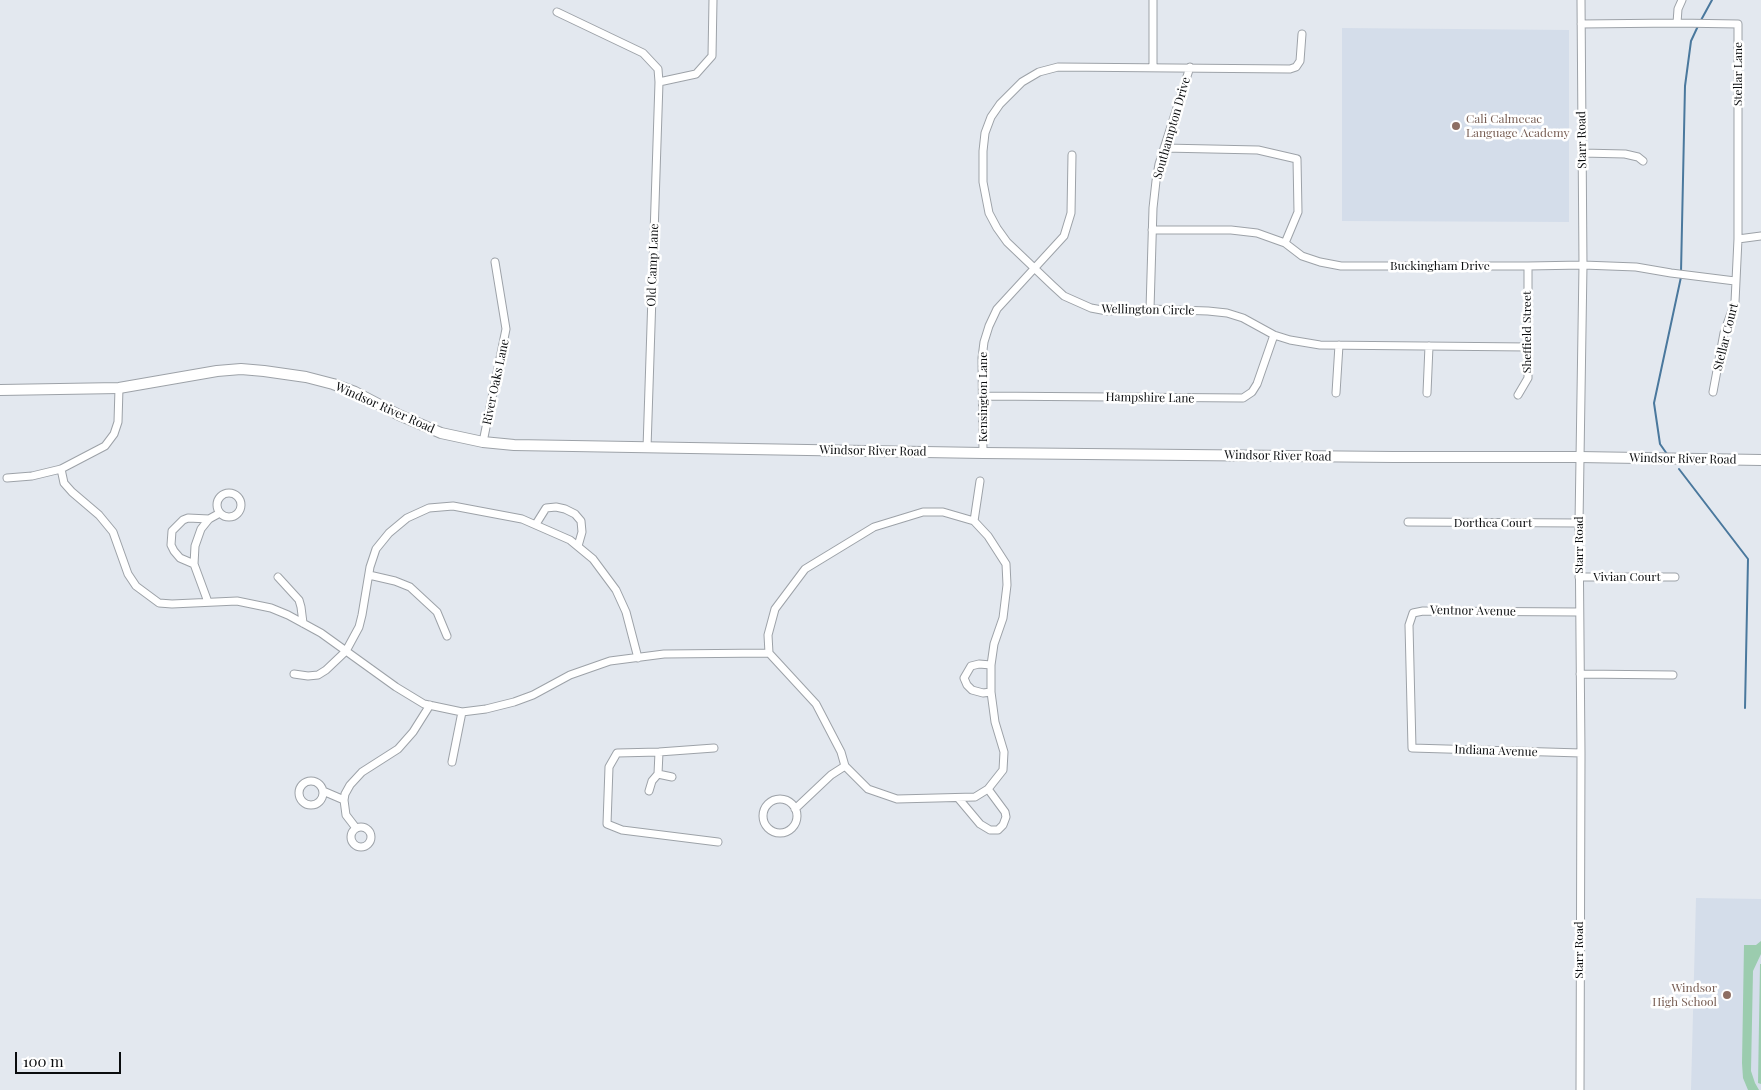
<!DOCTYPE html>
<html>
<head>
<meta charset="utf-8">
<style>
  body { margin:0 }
  #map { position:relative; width:1761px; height:1090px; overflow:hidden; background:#e3e8ef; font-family:"Playfair Display",serif }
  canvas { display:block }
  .scale { position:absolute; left:15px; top:1052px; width:106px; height:22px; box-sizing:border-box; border:2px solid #0a0c0e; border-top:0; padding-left:6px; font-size:15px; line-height:18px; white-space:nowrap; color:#0a0c0e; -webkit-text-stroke:4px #fff; paint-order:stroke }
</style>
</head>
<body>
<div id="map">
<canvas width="1761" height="1090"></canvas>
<div class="scale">100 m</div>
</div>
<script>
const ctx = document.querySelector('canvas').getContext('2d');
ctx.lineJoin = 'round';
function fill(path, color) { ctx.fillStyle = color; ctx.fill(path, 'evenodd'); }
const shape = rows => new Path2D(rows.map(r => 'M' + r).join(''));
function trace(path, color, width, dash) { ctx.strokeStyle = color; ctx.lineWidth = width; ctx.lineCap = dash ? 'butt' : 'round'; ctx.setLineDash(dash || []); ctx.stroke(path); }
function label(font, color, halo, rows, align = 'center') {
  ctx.font = font + ' "Playfair Display",serif'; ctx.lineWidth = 5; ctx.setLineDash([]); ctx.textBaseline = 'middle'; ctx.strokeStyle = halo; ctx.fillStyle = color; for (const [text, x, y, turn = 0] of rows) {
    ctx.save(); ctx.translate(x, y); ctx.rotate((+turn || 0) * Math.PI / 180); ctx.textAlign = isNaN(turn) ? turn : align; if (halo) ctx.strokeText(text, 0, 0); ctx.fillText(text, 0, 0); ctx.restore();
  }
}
fill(shape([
  [1342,28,1569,30,1569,222,1342,221],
  [1696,898,1761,899,1761,1090,1691,1090]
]), '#d4ddea');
fill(shape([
  [1761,941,1761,954,1753,971,1751,1071,1755,1083,1759,1090,1748,1090,1743,1078,1742,1063,1744,945,1756,945],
  [1760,964,1761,964,1761,1084,1758,1083]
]), '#9bccae');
trace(shape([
  [1700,22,1712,0],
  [1681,272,1685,86,1691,41,1698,26],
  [1667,454,1660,444,1654,403,1681,277],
  [1679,469,1748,559,1745,708]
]), '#4a789d', 2);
const street = shape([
  [557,12,643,53,658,69,659,82],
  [1677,23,1678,9,1682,0],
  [1581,24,1677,23,1738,24,1738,239,1735,302,1724,333,1713,392],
  [1302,34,1300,61,1296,67,1290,69,1058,67,1039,72,1022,82,1000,104,991,117,985,133,983,151,983,182,989,213,997,228,1007,242,1052,285,1064,296,1091,308,1107,311,1150,309,1208,311,1227,313,1243,318,1274,335,1290,340,1320,345,1528,347],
  [1153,67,1153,0],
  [1164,148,1258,150,1297,159,1298,212,1285,243],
  [1582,153,1625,154,1638,157,1643,161],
  [1152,230,1231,230,1257,233,1285,243,1302,256,1320,262,1341,266,1528,266,1583,265,1636,267,1671,273,1735,281],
  [1738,239,1761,236],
  [1150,309,1153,208,1156,181,1159,164,1190,67],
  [1336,393,1339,345],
  [1427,393,1429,346],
  [1518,395,1528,378,1528,266],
  [983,396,1243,398,1252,392,1257,384,1274,335],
  [483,442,506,329,495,262],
  [647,448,659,82,696,74,712,56,713,0],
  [983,453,982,358,984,342,989,326,997,309,1064,236,1071,213,1072,155],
  [61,469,64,483,72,492,99,515,113,532,128,574,136,586,159,603,172,604,237,601,271,608,288,615,321,633,396,687,424,704,462,712,486,709,514,702,533,695,570,675,610,661,664,654,769,653,768,635,775,609,805,569,874,527,923,512,943,512,974,521,988,536,1006,564,1007,585,1003,618,994,644,991,665,991,692,995,722,1004,752,1003,770,988,789,975,797,897,799,868,789,845,766,841,752,816,704,769,653],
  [7,478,32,476,61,469,105,446,114,434,118,422,119,388],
  '217 505a12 12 0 1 1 24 0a12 12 0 1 1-24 0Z',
  [974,521,980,481],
  [1408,522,1579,523],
  [536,524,546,508,556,507,565,509,575,514,581,521,582,532,578,546],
  [194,564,180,558,174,551,171,545,172,531,183,520,188,518,209,519],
  [369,575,395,581,410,587,437,612,447,636],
  [278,577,299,600,301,607,303,623],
  [1579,577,1675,577],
  [208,602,194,564,195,546,201,529,209,519,220,513],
  [1579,612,1423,611,1413,613,1409,625,1412,748,1581,753],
  [294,674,308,676,318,675,326,670,346,651,359,627,362,615,370,567,376,549,389,533,407,518,429,508,453,506,522,519,570,540,593,559,616,590,626,612,638,658],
  [1580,674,1673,675],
  [991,692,983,693,972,690,967,685,964,678,971,666,979,664,991,665],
  [714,748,659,752,617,753,609,767,607,824,622,830,718,842],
  [659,752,658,774,672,777],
  [452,762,462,712],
  '299 793a12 12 0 1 1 24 0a12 12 0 1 1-24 0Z',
  [323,791,344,800],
  [649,791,652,781,658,774],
  [959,799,980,824,990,830,998,830,1003,825,1006,817,1005,812,988,789],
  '763 816a17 17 0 1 1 34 0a17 17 0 1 1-34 0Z',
  [795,809,831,775,845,766],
  '351 837a10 10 0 1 1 20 0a10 10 0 1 1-20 0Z',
  [356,828,346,815,344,800,345,794,350,785,362,772,398,749,413,732,430,705],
  [1580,1090,1581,753,1579,523,1583,265,1581,0]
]);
const secondary = shape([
  [0,390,119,388,217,371,241,369,264,371,306,377,333,384,355,392,399,415,441,433,483,442,514,445,983,453,1393,457,1579,457,1761,460]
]);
trace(street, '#9da2a8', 9);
trace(secondary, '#9da2a8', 12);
trace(street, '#fff', 7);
trace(secondary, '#fff', 10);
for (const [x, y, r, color] of [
  [1456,126,5,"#8d6e63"],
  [1727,995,5,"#8d6e63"]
]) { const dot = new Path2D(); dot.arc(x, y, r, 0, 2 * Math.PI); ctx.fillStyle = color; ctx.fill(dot); trace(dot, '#fff', 2); }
label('12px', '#0a0c0e', '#fff', [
  ["Stellar Lane",1738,74,-90],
  ["Southampton Drive",1172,128,-74],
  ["Starr Road",1582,140,-91],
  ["Old Camp Lane",653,265,-88],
  ["Buckingham Drive",1440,266],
  ["Wellington Circle",1148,310,1],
  ["Sheffield Street",1527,332,-90],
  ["Stellar Court",1726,337,-76],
  ["River Oaks Lane",496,382,-78],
  ["Kensington Lane",983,397,-90],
  ["Hampshire Lane",1150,398,1],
  ["Windsor River Road",385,408,24],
  ["Windsor River Road",873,451,1],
  ["Windsor River Road",1278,456,1],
  ["Windsor River Road",1683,459,1],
  ["Dorthea Court",1493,523],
  ["Starr Road",1579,545,-90],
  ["Vivian Court",1627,577],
  ["Ventnor Avenue",1473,611,1],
  ["Indiana Avenue",1496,751,2],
  ["Starr Road",1579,950,-90]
]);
label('12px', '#785e54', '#fff', [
  ["Cali Calmecac",1466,119],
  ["Language Academy",1466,133],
  ["Windsor",1717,988,"right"],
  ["High School",1717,1002,"right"]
], 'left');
</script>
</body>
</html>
